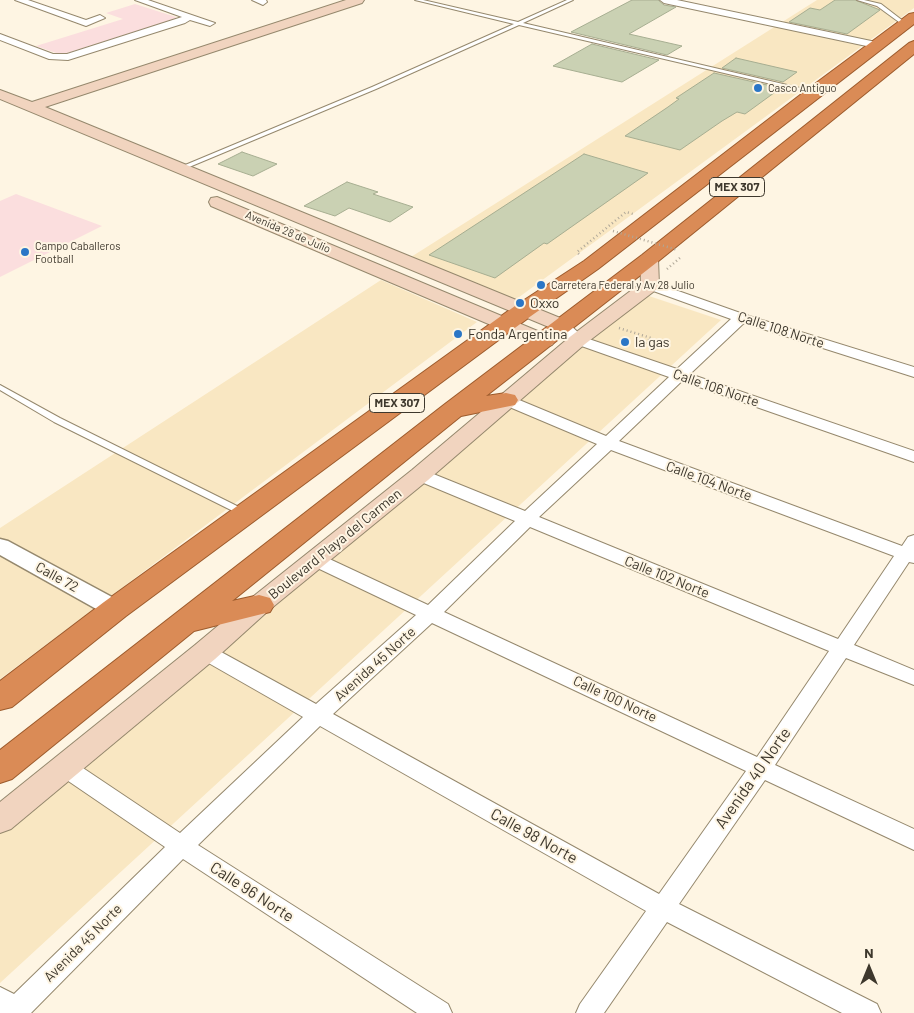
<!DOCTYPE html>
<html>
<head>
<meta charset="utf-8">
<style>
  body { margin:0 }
  #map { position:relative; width:914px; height:1013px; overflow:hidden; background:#fef5e3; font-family:Barlow,sans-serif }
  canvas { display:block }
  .north { position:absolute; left:844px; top:943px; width:50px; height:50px; -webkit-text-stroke:4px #fef5e3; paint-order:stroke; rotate:0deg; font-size:14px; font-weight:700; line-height:20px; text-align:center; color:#3e382d }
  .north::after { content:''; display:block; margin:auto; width:18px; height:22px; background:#3e382d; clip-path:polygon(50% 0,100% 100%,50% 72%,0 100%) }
</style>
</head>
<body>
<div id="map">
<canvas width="914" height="1013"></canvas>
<div class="north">N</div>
</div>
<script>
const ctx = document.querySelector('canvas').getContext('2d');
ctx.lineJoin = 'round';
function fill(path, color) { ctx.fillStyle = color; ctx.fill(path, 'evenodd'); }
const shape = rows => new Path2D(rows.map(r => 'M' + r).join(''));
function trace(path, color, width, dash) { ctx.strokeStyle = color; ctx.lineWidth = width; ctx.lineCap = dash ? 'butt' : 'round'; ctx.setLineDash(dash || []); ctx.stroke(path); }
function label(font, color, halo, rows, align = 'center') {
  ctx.font = font + ' Barlow,sans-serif'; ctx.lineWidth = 4; ctx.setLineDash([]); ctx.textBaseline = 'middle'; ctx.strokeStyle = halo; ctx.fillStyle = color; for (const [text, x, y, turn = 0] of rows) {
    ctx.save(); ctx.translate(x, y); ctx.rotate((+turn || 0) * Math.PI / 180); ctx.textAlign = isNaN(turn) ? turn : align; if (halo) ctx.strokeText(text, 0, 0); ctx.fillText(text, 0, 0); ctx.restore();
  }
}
fill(shape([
  [817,0,914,0,914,8,511,303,411,257],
  [381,280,477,322,0,679,0,528],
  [646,295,721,320,0,983,0,828]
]), '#f9e7c2');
fill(shape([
  [135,4,176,17,175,19,67,53,59,54,36,46,123,19,106,13],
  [16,194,102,226,0,277,0,201]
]), '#fbdede');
const building = shape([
  [632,0,658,0,664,5,676,7,629,34,682,46,667,55,571,32,632,0],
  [835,0,855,0,880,10,847,34,789,22,810,8,820,10,835,0],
  [592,44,659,60,622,82,553,66,592,44],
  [736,58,797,72,783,82,722,68,736,58],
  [714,73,776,87,773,89,778,90,745,114,737,112,722,121,680,150,625,136,668,107,679,99,676,98,714,73],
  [242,152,277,164,253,176,218,164,242,152],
  [584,154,648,173,547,244,544,243,495,278,429,255,584,154],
  [347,182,378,192,373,194,413,207,390,222,349,208,335,216,304,206,347,182]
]);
fill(building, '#cad1b3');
trace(building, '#a7ae91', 1);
const service = shape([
  [415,0,423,0,518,22,567,0,573,0,523,23,817,92,814,94,519,25,376,89,182,170,178,170,178,168,372,87,514,24,415,0],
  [857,0,864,0,881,4,907,24,903,25,877,6,857,0],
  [0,385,60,418,247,511,248,513,244,516,241,515,54,422,0,390,0,385]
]);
const minor = shape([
  [15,0,28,0,86,20,100,15,105,18,86,26,15,0],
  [135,0,148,0,215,23,210,26,190,20,185,23,68,60,49,59,0,40,0,34,53,54,67,54,182,17,135,0],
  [252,0,266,0,267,2,263,5,252,0],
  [660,0,677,0,876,42,881,45,876,48,664,3,660,0],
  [650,281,746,315,914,367,914,377,744,323,690,374,914,451,914,462,682,381,619,441,902,546,908,537,914,535,914,563,909,562,854,645,914,670,914,685,846,658,775,765,914,829,914,850,765,780,679,904,877,1004,881,1013,842,1013,667,922,604,1013,576,1013,580,1004,646,911,320,726,198,845,448,1004,452,1013,417,1013,183,859,31,1013,0,1013,0,987,14,994,165,847,58,774,55,768,58,762,66,759,74,762,180,833,303,717,198,657,195,652,198,647,205,645,212,647,316,704,416,615,309,564,307,560,309,556,316,554,323,556,428,605,515,521,414,479,412,475,414,471,420,470,426,471,525,511,597,444,500,403,498,400,500,397,512,397,606,436,669,377,573,343,558,329,556,326,558,323,568,323,583,337,677,369,731,319,645,288,643,285,645,282,650,281],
  [611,450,894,556,838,639,539,517,611,450],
  [530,527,829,651,757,757,444,612,530,527],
  [432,623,746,771,659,894,333,714,432,623]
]);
const tertiary = shape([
  [0,539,8,541,123,603,127,609,123,615,115,617,107,615,0,555,0,539]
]);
const secondary = shape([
  [346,0,364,0,362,3,45,107,570,322,573,326,570,330,563,332,556,330,0,99,0,90,32,102,346,0],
  [217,197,552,337,555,341,552,345,545,347,538,345,211,206,209,202,211,198,217,197],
  [649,254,655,255,658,259,659,285,657,289,585,344,428,480,268,611,215,659,11,829,0,833,0,802,195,645,250,599,412,470,571,336,641,283,640,259,643,255,649,254]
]);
const trunk = shape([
  [914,13,914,24,598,269,531,316,126,616,12,707,0,710,0,681,104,602,515,306,584,261,808,89,909,14,914,13],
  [914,41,914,54,656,263,486,396,506,393,515,395,518,400,515,405,461,416,232,601,259,595,270,598,274,605,270,612,194,631,12,779,0,783,0,750,445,404,642,255,909,43,914,41]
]);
trace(service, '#95886d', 2);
trace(minor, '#95886d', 2);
trace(tertiary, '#95886d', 3);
trace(secondary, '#95886d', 2);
trace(trunk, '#9d5b2c', 2);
trace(shape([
  [579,254,577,252,626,212,633,214],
  [667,269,681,257],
  [619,328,651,338,641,347]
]), '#afa798', 2.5, [1, 3]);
fill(service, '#fff');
fill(minor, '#fff');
fill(tertiary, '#fff');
fill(secondary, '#f1d4bf');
fill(trunk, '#da8b56');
trace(shape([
  [613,231,678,250]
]), '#afa798', 2.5, [1, 3]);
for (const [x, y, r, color] of [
  [758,88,5,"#2b76c6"],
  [25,252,5,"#2b76c6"],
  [541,285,5,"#2b76c6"],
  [520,303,5,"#2b76c6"],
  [458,334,5,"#2b76c6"],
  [625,342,5,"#2b76c6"]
]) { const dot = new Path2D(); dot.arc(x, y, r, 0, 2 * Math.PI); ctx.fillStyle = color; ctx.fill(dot); trace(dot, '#fef5e3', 2); }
label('11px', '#3e382d', '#fef5e3', [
  ["Casco Antiguo",768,88],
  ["Campo Caballeros",35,246],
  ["Football",35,259],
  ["Carretera Federal y Av 28 Julio",551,285]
], 'left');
label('11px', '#3e382d', '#fef5e3', [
  ["Avenida 28 de Julio",288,232,23]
]);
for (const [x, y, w] of [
  [737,187,55],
  [397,403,55]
]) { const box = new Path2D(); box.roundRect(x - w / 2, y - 9.5, w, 19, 4); ctx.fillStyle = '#fef5e3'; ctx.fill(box); trace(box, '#3e382d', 1); }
label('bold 12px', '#3e382d', null, [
  ["MEX 307",737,187],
  ["MEX 307",397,403]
]);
label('14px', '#3e382d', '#fef5e3', [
  ["Oxxo",530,303],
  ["Fonda Argentina",468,334],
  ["la gas",635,342]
], 'left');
label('14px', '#3e382d', '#fef5e3', [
  ["Calle 108 Norte",781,330,18],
  ["Calle 106 Norte",716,388,19],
  ["Calle 104 Norte",709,481,20],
  ["Boulevard Playa del Carmen",335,544,-39],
  ["Calle 72",57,577,29],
  ["Calle 102 Norte",667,577,22],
  ["Avenida 45 Norte",375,664,-42],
  ["Calle 100 Norte",615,699,25],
  ["Avenida 45 Norte",83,943,-45]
]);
label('16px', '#3e382d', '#fef5e3', [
  ["Avenida 40 Norte",753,778,-55],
  ["Calle 98 Norte",534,836,29],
  ["Calle 96 Norte",252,892,33]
]);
</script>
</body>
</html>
